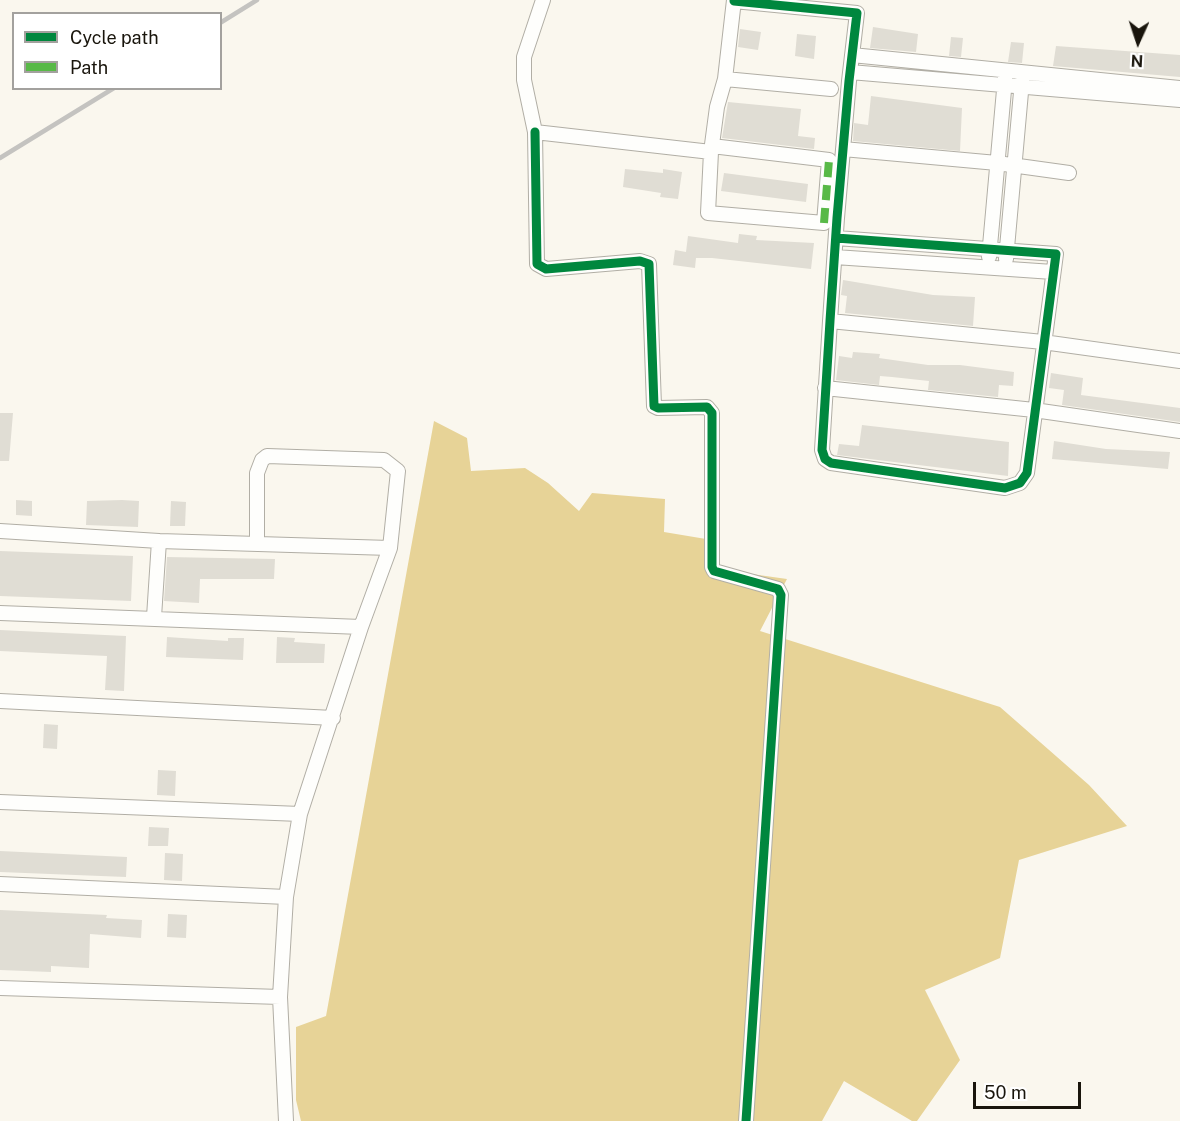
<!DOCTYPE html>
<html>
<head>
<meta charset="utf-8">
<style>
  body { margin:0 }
  #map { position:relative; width:1180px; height:1121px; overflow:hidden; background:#faf7ee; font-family:"Public Sans",sans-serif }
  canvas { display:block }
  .legend { position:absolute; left:12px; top:12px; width:210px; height:78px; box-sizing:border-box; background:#fff; border:2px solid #a3a19e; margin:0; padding:8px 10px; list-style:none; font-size:18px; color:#19150c }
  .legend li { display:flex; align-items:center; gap:12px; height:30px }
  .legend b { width:30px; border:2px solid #a3a19e }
  .north { position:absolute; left:1108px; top:12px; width:60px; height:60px; -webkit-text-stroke:4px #fff; paint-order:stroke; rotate:183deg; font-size:16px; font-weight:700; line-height:24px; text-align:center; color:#19150c }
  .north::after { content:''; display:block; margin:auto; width:21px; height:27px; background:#19150c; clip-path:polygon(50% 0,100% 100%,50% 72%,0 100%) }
  .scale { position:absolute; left:973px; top:1082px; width:108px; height:27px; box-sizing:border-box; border:3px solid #19150c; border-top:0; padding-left:8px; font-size:18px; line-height:21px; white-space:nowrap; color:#19150c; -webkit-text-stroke:4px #fff; paint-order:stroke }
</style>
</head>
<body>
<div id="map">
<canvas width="1180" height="1121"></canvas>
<ul class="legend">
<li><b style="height:8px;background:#00873e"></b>Cycle path</li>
<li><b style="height:8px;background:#58b947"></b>Path</li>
</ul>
<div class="north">N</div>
<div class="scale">50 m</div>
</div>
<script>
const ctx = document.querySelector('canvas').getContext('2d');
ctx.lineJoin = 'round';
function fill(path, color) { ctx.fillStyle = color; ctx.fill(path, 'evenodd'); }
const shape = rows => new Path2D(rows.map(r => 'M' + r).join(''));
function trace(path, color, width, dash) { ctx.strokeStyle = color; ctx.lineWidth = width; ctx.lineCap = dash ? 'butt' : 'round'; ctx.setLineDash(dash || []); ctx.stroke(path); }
fill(shape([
  [434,421,467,438,471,471,525,468,548,483,579,511,592,493,665,499,664,532,712,540,716,569,787,579,760,631,1000,707,1089,785,1127,826,1019,860,1000,958,925,990,960,1060,917,1121,912,1121,844,1081,822,1121,301,1121,296,1100,296,1027,326,1016]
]), '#e7d397');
fill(shape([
  [873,27,918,34,916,52,870,48],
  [740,29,761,32,758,50,738,47],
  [797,34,816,36,814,59,795,56],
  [951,37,963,38,961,57,949,56],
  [1011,42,1024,43,1022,63,1008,62],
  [1056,46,1180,55,1180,77,1053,66],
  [871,96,962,108,960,151,853,141,854,123,868,125],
  [728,102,801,109,798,136,815,138,814,149,722,138],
  [625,169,663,173,663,169,682,172,678,199,660,197,661,193,623,187],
  [724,173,808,184,806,202,721,191],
  [739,234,757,236,756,240,814,243,811,269,712,258,696,258,695,268,673,265,675,250,686,252,688,236,738,243],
  [843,280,933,295,975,297,973,326,845,313,847,296,841,295],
  [853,352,880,354,879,358,928,365,960,365,1014,372,1013,386,999,385,998,397,928,390,929,381,892,377,880,376,879,385,836,380,839,356,852,358],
  [1051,373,1083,378,1081,395,1180,408,1180,422,1062,405,1064,390,1049,388],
  [0,413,13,413,9,461,0,461],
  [862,425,1009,442,1008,476,837,455,839,444,859,446],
  [1054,441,1106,449,1170,452,1168,469,1052,459],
  [16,500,32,501,32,516,16,515],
  [122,500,139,501,138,527,86,525,87,501],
  [171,501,186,502,185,526,170,526],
  [0,551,133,556,131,601,0,596],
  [167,557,275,559,274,579,200,579,199,603,164,601],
  [0,630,126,636,124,691,105,690,107,656,0,651],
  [167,637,228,641,228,638,244,638,243,660,166,657],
  [277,637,295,638,294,642,325,644,324,663,276,663],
  [44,724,58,725,57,749,43,748],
  [158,770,176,771,175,796,157,795],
  [149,827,169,828,168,846,148,846],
  [0,851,127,857,126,877,0,872],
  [165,853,183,854,182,881,164,880],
  [0,910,107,915,106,918,142,920,141,938,90,934,89,968,51,966,51,972,0,970],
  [168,914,187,915,186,938,167,937]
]), '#e0ddd4');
const minor = shape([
  [543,0,524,57,524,80,535,132,711,152],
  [734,1,857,13,849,81,837,218,830,321,822,450,825,459,831,463,1005,488,1020,483,1027,473,1056,254,836,238],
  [852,55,1180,88],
  [850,72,1180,100],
  [725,79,831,89],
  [535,132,537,264,546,269,640,261,649,264,654,406,658,408,707,407,712,413,712,567,714,571,778,589,781,595,746,1121],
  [712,146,829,160,824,223,708,213,711,152,717,107,725,79,734,0],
  [843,149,997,163,1069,173],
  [835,257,1053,272],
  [989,257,1005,79],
  [1006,259,1022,81],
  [830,321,1043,342,1180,361],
  [825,388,1034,410,1180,431],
  [0,531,159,541,390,548],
  [257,542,257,473,262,460,267,456,384,460,398,471,390,548,361,627,300,814,286,897,280,997,286,1121],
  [0,613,361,627],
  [154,617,159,541],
  [0,701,333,718],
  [0,802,300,814],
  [0,884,286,897],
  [0,988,280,997]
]);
trace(minor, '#b1aea5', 16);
trace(minor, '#fefefc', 14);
trace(shape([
  [220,23,257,0],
  [0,158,114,88]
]), '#c4c3c0', 4.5);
trace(shape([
  [824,223,829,160]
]), '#58b947', 8, [15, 8]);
trace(shape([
  [734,1,857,13,849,81,837,218,830,321,822,450,825,459,831,463,1005,488,1020,483,1027,473,1056,254,836,238],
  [535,132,537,264,546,269,640,261,649,264,654,406,658,408,707,407,712,413,712,567,714,571,778,589,781,595,746,1121]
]), '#00873e', 9);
</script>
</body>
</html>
